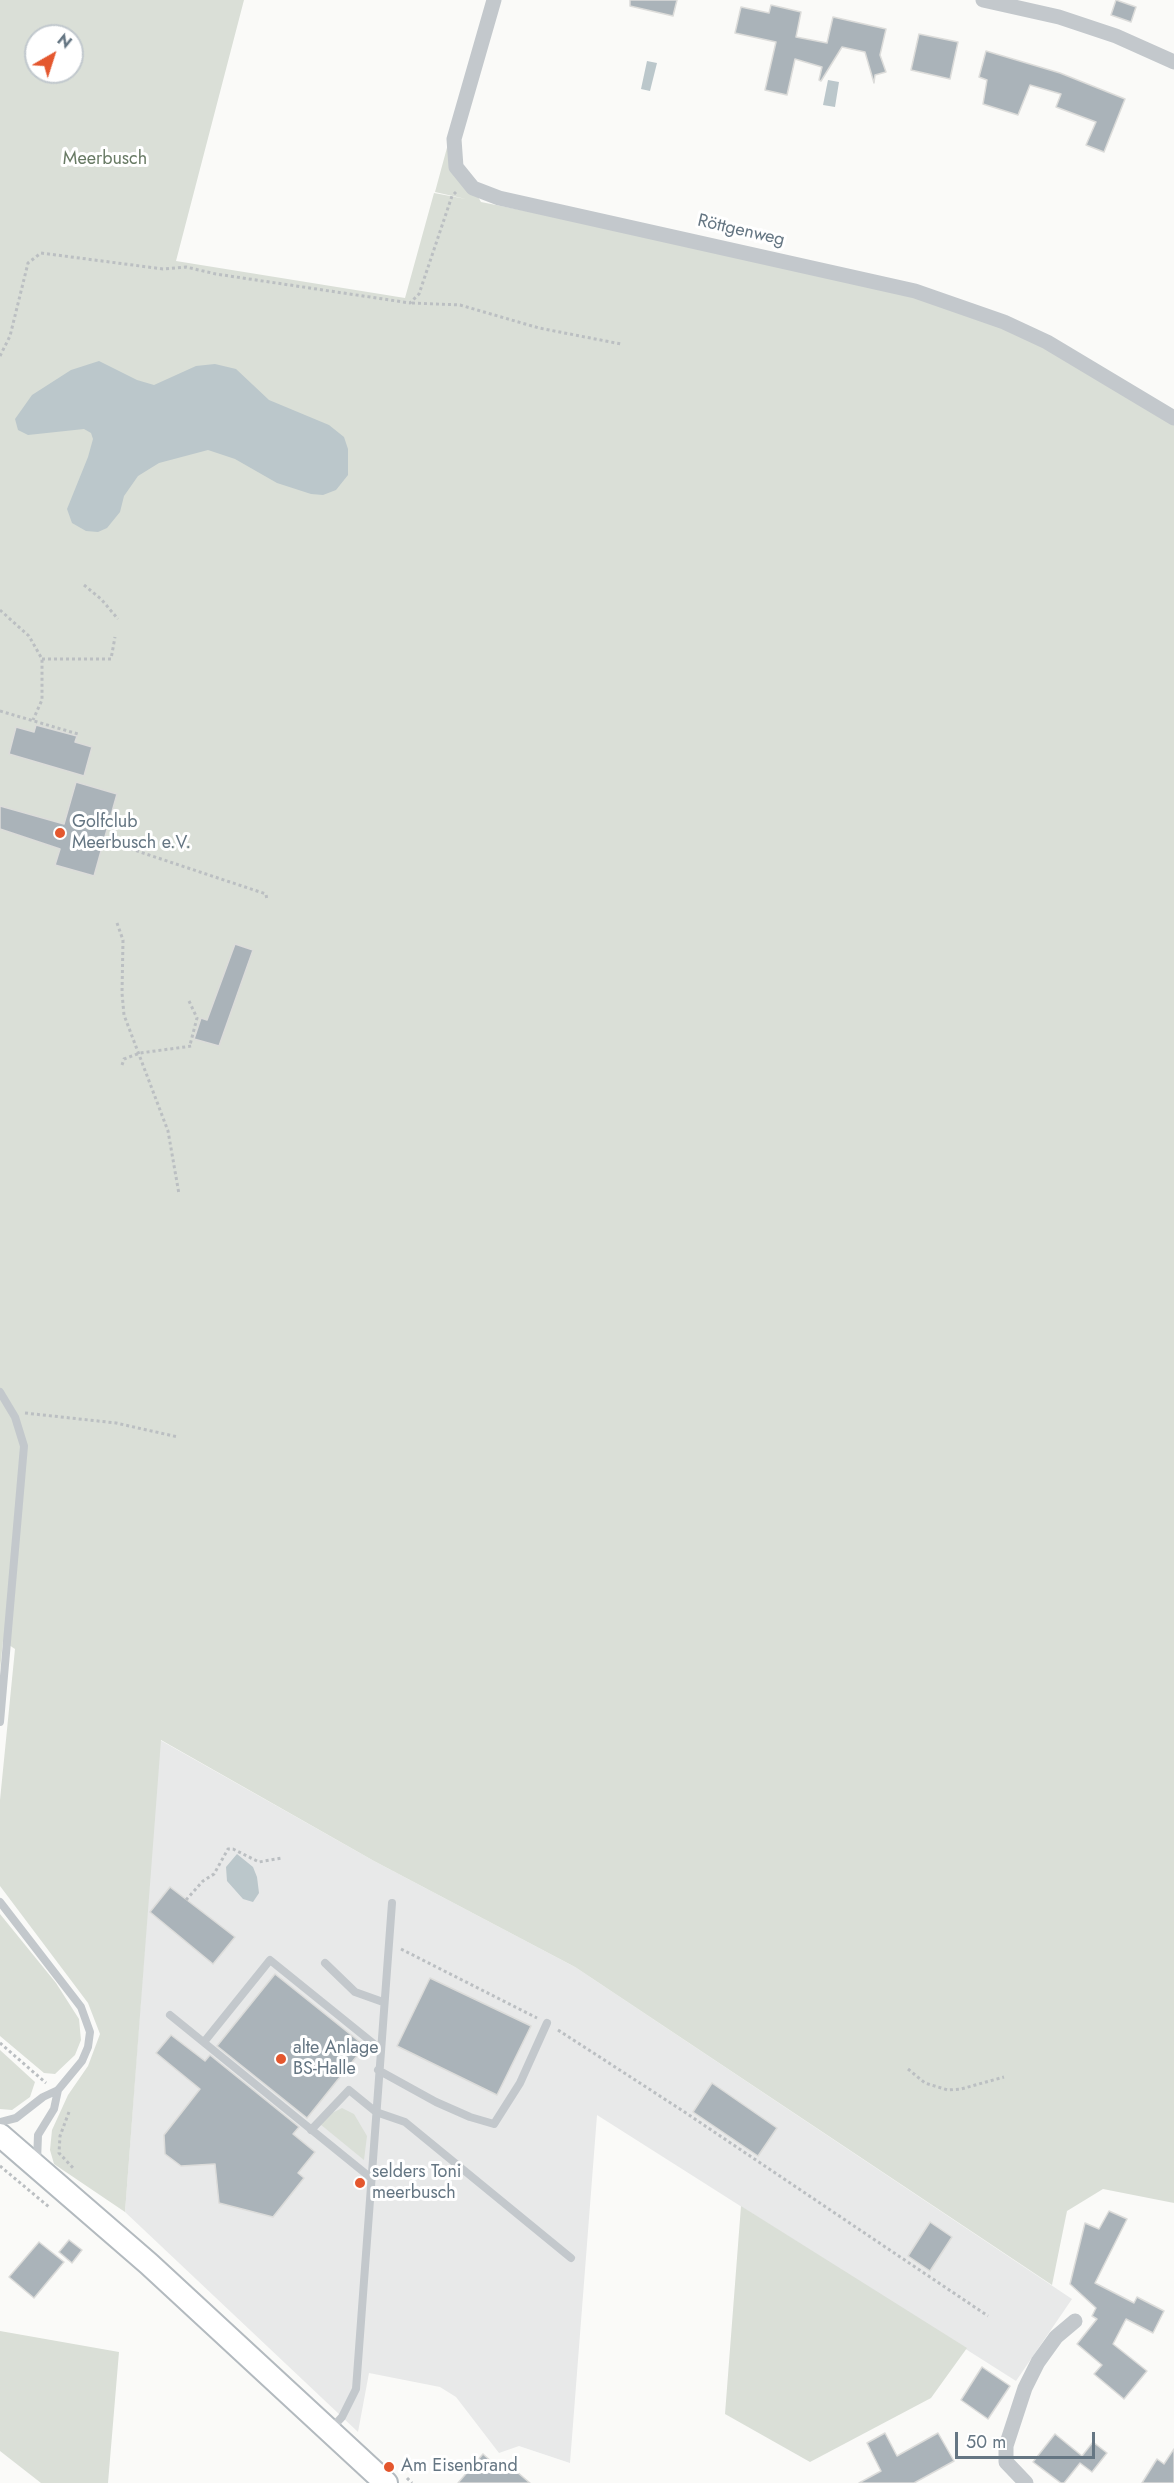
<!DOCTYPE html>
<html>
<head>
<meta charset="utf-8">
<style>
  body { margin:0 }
  #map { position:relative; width:1174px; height:2483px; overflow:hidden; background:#fafaf8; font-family:Jost,sans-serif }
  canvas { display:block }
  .north { position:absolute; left:24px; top:24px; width:60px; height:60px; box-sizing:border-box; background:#fff; border:2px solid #c1c8cd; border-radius:50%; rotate:39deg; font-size:16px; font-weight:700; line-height:24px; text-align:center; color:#657683 }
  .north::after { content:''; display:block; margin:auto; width:21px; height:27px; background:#e4572e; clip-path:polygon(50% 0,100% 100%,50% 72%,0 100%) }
  .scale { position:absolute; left:955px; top:2432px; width:140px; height:27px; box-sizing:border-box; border:3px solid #657683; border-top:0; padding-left:8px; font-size:18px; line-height:21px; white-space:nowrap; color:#657683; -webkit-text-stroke:4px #fff; paint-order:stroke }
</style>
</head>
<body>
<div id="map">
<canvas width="1174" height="2483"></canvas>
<div class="north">N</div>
<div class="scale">50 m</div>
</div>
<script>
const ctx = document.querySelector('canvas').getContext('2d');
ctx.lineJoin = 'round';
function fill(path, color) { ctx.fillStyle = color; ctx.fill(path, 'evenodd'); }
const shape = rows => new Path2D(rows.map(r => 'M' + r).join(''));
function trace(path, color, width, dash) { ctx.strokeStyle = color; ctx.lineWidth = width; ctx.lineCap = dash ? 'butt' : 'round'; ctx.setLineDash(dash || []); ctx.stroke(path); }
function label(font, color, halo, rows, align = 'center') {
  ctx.font = font + ' Jost,sans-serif'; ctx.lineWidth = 6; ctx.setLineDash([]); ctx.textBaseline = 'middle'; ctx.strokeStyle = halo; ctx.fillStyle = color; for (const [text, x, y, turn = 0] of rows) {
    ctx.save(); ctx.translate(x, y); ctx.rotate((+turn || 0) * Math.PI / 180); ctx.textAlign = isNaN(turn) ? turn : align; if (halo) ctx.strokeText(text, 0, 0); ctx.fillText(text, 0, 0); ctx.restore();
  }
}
fill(shape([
  [160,1740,374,1861,575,1967,1072,2299,1016,2381,597,2115,570,2463,519,2446,499,2453,456,2397,440,2387,369,2373,358,2432,125,2212]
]), '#e8e9e9');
fill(shape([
  [0,0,244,0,176,261,405,298,434,193,466,199,435,192,448,144,481,202,696,245,913,295,1046,345,1174,423,1174,2203,1103,2189,1067,2211,1052,2285,575,1967,374,1861,161,1740,125,2212,54,2164,50,2150,52,2130,68,2095,88,2066,100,2034,88,2003,0,1886,0,1800,15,1649,3,1641,0,1670],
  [36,36,72,36,72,72,36,72],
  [0,1914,56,1983,79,2019,81,2040,75,2055,55,2074,44,2073,0,2036],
  [0,2050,35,2082,30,2097,12,2110,0,2109],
  [342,2108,354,2114,367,2136,364,2160,320,2124,330,2114],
  [741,2206,967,2348,931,2398,810,2462,725,2414],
  [0,2331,119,2352,108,2483,41,2483,0,2451]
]), '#dadfd7');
fill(shape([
  [647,61,657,63,650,91,641,89],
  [828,80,839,82,835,107,823,105],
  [99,361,137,380,154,385,196,366,215,364,236,369,269,400,329,425,344,437,348,449,348,475,336,490,323,495,311,494,277,483,235,459,208,450,159,463,138,476,124,496,120,512,107,528,98,532,86,531,72,523,67,509,88,457,93,439,91,433,84,429,28,435,18,430,15,419,32,395,71,370],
  [237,1854,253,1867,257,1877,259,1893,253,1902,243,1899,227,1881,226,1867]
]), '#bbc7cb');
const building = shape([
  [630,0,677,0,673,16,630,6,630,0],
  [1116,0,1136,7,1131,22,1111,15,1116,0],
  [771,5,801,12,796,37,827,43,833,17,886,29,880,55,886,72,875,75,874,83,865,52,842,47,821,81,819,80,822,67,795,59,787,95,765,90,776,42,735,33,741,7,769,13,771,5],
  [919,34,958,42,950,79,911,70,919,34],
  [986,51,1060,73,1125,99,1104,152,1086,145,1096,122,1056,107,1061,94,1030,85,1018,115,983,104,987,80,979,77,986,51],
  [36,725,77,736,75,742,92,747,84,776,9,754,16,727,34,732,36,725],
  [76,782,117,794,94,876,55,865,60,849,0,829,0,806,64,824,76,782],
  [235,944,253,950,219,1046,194,1039,201,1018,207,1020,235,944],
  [170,1887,235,1937,213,1964,150,1912,170,1887],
  [275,1974,365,2046,307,2118,217,2046,275,1974],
  [430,1978,531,2026,497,2095,397,2046,430,1978],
  [171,2035,205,2061,210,2055,299,2127,293,2134,315,2152,298,2173,304,2178,273,2217,219,2203,215,2164,181,2166,165,2154,164,2135,200,2089,156,2053,171,2035],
  [712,2083,777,2128,758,2156,693,2112,712,2083],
  [1109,2211,1127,2219,1095,2283,1134,2303,1137,2297,1164,2311,1153,2333,1126,2319,1113,2344,1147,2371,1124,2399,1094,2374,1102,2365,1077,2344,1097,2319,1092,2316,1096,2308,1070,2284,1085,2223,1099,2229,1109,2211],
  [930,2222,952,2237,930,2271,908,2256,930,2222],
  [69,2240,82,2250,72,2263,59,2252,69,2240],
  [39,2242,64,2262,34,2298,9,2277,39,2242],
  [982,2367,1010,2386,988,2419,961,2400,982,2367],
  [885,2433,897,2456,938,2433,954,2461,914,2483,859,2483,881,2471,867,2443,885,2433],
  [1055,2434,1082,2456,1093,2442,1107,2453,1092,2472,1080,2463,1064,2483,1061,2483,1033,2462,1055,2434],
  [1174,2449,1174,2483,1142,2483,1157,2459,1164,2464,1174,2449],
  [483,2454,504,2473,510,2466,530,2483,458,2483,483,2454]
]);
fill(building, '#aab3b9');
trace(building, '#dcdcda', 1.5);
const secondary = shape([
  [0,2135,149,2264,386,2483]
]);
trace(secondary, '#b3babf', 26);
trace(shape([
  [412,303,460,305,539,328,621,344],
  [0,356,10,336,28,263,41,253,163,269,186,267,216,274,410,303,419,294,452,196,456,192],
  [84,585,101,599,118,619],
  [0,610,29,636,42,659,42,700,33,720],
  [42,659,111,659,115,637],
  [0,711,78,734],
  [119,845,266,894,267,901],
  [117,923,123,940,122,993,124,1015,168,1131,179,1194],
  [189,1001,197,1018,190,1045],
  [122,1065,124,1059,140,1053,192,1046],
  [25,1413,116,1423,178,1437],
  [186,1900,203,1881,214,1874,228,1849,233,1849,259,1862,282,1858],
  [401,1949,537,2018],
  [558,2030,683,2111,988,2316],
  [0,2043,46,2083],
  [908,2069,925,2083,948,2090,961,2089,1004,2077],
  [69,2112,60,2136,59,2153,74,2169],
  [0,2166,49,2207],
  [407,2478,412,2483]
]), '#bbbfc2', 3, [3, 3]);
trace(shape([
  [0,1392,15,1417,24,1446,0,1722],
  [0,1902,81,2007,90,2032,88,2047,82,2061,58,2090,43,2097,16,2118,0,2122],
  [325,1963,355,1992,383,2002],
  [170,2015,371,2178],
  [204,2042,270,1960,379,2048],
  [378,2070,436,2102,470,2117,494,2124,520,2083,547,2023],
  [311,2130,349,2090,376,2112,405,2122,571,2258],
  [37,2161,38,2135,54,2109,58,2090],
  [330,2430,342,2417,356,2389,392,1903]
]), '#c3c8cc', 8);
trace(shape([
  [494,0,454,139,456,167,473,188,499,198,915,291,1004,322,1047,342,1174,418],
  [983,0,1059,17,1116,36,1174,62],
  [1026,2483,1006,2462,1006,2446,1025,2388,1038,2362,1056,2337,1075,2321]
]), '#c3c8cc', 15);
trace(secondary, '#fff', 22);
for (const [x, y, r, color] of [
  [60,833,6,"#e4572e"],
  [281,2059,6,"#e4572e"],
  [360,2183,6,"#e4572e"],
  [389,2467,6,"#e4572e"]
]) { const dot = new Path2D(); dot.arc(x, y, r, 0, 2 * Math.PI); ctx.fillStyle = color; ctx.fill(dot); trace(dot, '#fff', 2); }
label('18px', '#687a64', '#fff', [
  ["Meerbusch",105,160]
]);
label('18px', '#657683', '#fff', [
  ["Röttgenweg",741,231,13]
]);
label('18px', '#657683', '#fff', [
  ["Golfclub",72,823],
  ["Meerbusch e.V.",72,844],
  ["alte Anlage",293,2049],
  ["BS-Halle",293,2070],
  ["selders Toni",372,2173],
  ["meerbusch",372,2194],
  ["Am Eisenbrand",401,2467]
], 'left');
</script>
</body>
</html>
